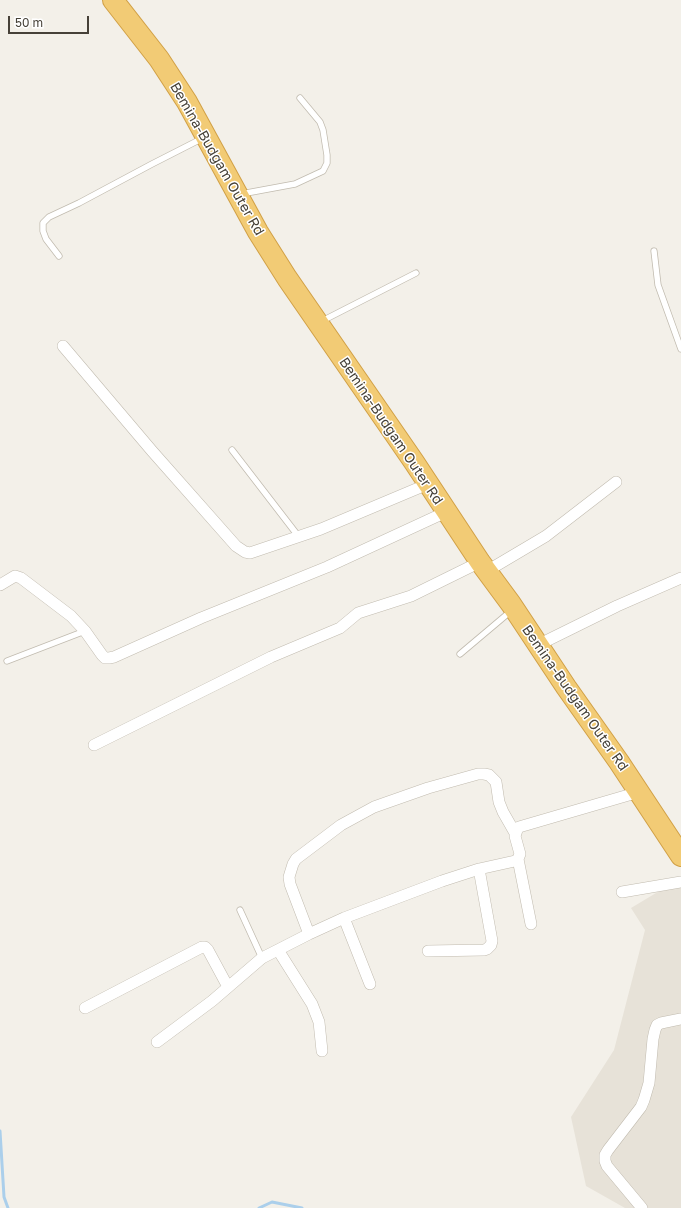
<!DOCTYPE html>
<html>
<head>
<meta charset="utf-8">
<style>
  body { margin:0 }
  #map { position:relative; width:681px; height:1208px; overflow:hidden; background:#f3f0e9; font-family:"Golos Text",sans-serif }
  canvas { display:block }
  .scale { position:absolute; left:8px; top:16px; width:81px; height:18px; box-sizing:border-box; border:2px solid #464138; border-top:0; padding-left:5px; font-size:12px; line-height:14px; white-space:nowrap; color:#464138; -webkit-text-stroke:3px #fff; paint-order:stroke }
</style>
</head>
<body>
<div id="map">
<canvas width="681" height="1208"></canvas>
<div class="scale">50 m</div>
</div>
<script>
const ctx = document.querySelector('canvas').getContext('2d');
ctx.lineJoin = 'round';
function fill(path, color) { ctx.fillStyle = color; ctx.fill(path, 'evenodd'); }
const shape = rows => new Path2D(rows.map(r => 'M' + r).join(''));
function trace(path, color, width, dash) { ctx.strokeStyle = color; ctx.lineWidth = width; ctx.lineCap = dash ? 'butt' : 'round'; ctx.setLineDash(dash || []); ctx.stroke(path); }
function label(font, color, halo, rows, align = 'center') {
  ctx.font = font + ' "Golos Text",sans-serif'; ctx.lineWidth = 3; ctx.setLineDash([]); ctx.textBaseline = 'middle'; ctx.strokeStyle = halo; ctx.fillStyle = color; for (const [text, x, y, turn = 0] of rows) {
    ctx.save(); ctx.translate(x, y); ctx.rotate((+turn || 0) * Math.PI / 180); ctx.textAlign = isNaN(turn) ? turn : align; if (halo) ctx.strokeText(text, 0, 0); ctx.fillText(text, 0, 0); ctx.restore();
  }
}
fill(shape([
  [681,878,681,1208,625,1208,586,1186,571,1117,614,1050,645,930,631,908]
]), '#e7e2d8');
trace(shape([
  [0,1131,4,1197,8,1208],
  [259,1208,272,1202,302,1208]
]), '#abcfeb', 3);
const lane = shape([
  [241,194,295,184,323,171,327,163,327,155,323,130,320,122,300,98],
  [654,251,658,285,681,349],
  [59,256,46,239,43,231,43,223,49,217,79,203,152,164,203,138],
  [320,322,416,273],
  [232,450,299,537],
  [460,654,511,611],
  [7,661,85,631],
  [240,910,262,958]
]);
const street = shape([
  [63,346,152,451,236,546,245,552,250,553,321,529,428,484],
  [487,571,546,536,616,482],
  [0,585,15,576,21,578,71,616,85,631,102,655,105,658,109,658,114,657,201,618,327,567,446,512],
  [538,645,617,606,681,578],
  [94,745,271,657,340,628,358,613,411,596,480,562],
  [518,859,531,924],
  [622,892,681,882],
  [344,918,370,984],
  [309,934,290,884,289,877,293,864,296,859,341,825,374,807,428,788,478,774,484,774,489,775,496,782,499,802,503,812,515,833],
  [278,950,312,1004,319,1022,322,1051],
  [428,951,484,950,487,949,491,945,492,941,479,869],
  [85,1008,202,947,205,947,208,950,228,987],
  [157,1042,212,1001,262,958,309,934,344,918,442,881,479,869,515,861,518,859,520,854,515,836,517,830,519,827,639,792],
  [642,1208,607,1166,605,1161,605,1155,608,1150,641,1107,644,1100,649,1083,653,1039,655,1030,657,1025,661,1023,681,1019]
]);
const highway = shape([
  [113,0,159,59,187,102,258,232,287,278,414,462,480,562,511,604,566,687,619,762,681,856]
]);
trace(lane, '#c1bbaf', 7);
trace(street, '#c1bbaf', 12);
trace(highway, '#d1a046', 22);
trace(lane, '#fff', 5.5);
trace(street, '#fff', 11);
trace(highway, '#f2cb75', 20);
label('14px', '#464138', '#fff', [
  ["Bemina-Budgam Outer Rd",217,159,60],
  ["Bemina-Budgam Outer Rd",391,431,56],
  ["Bemina-Budgam Outer Rd",575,698,55]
]);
</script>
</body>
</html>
